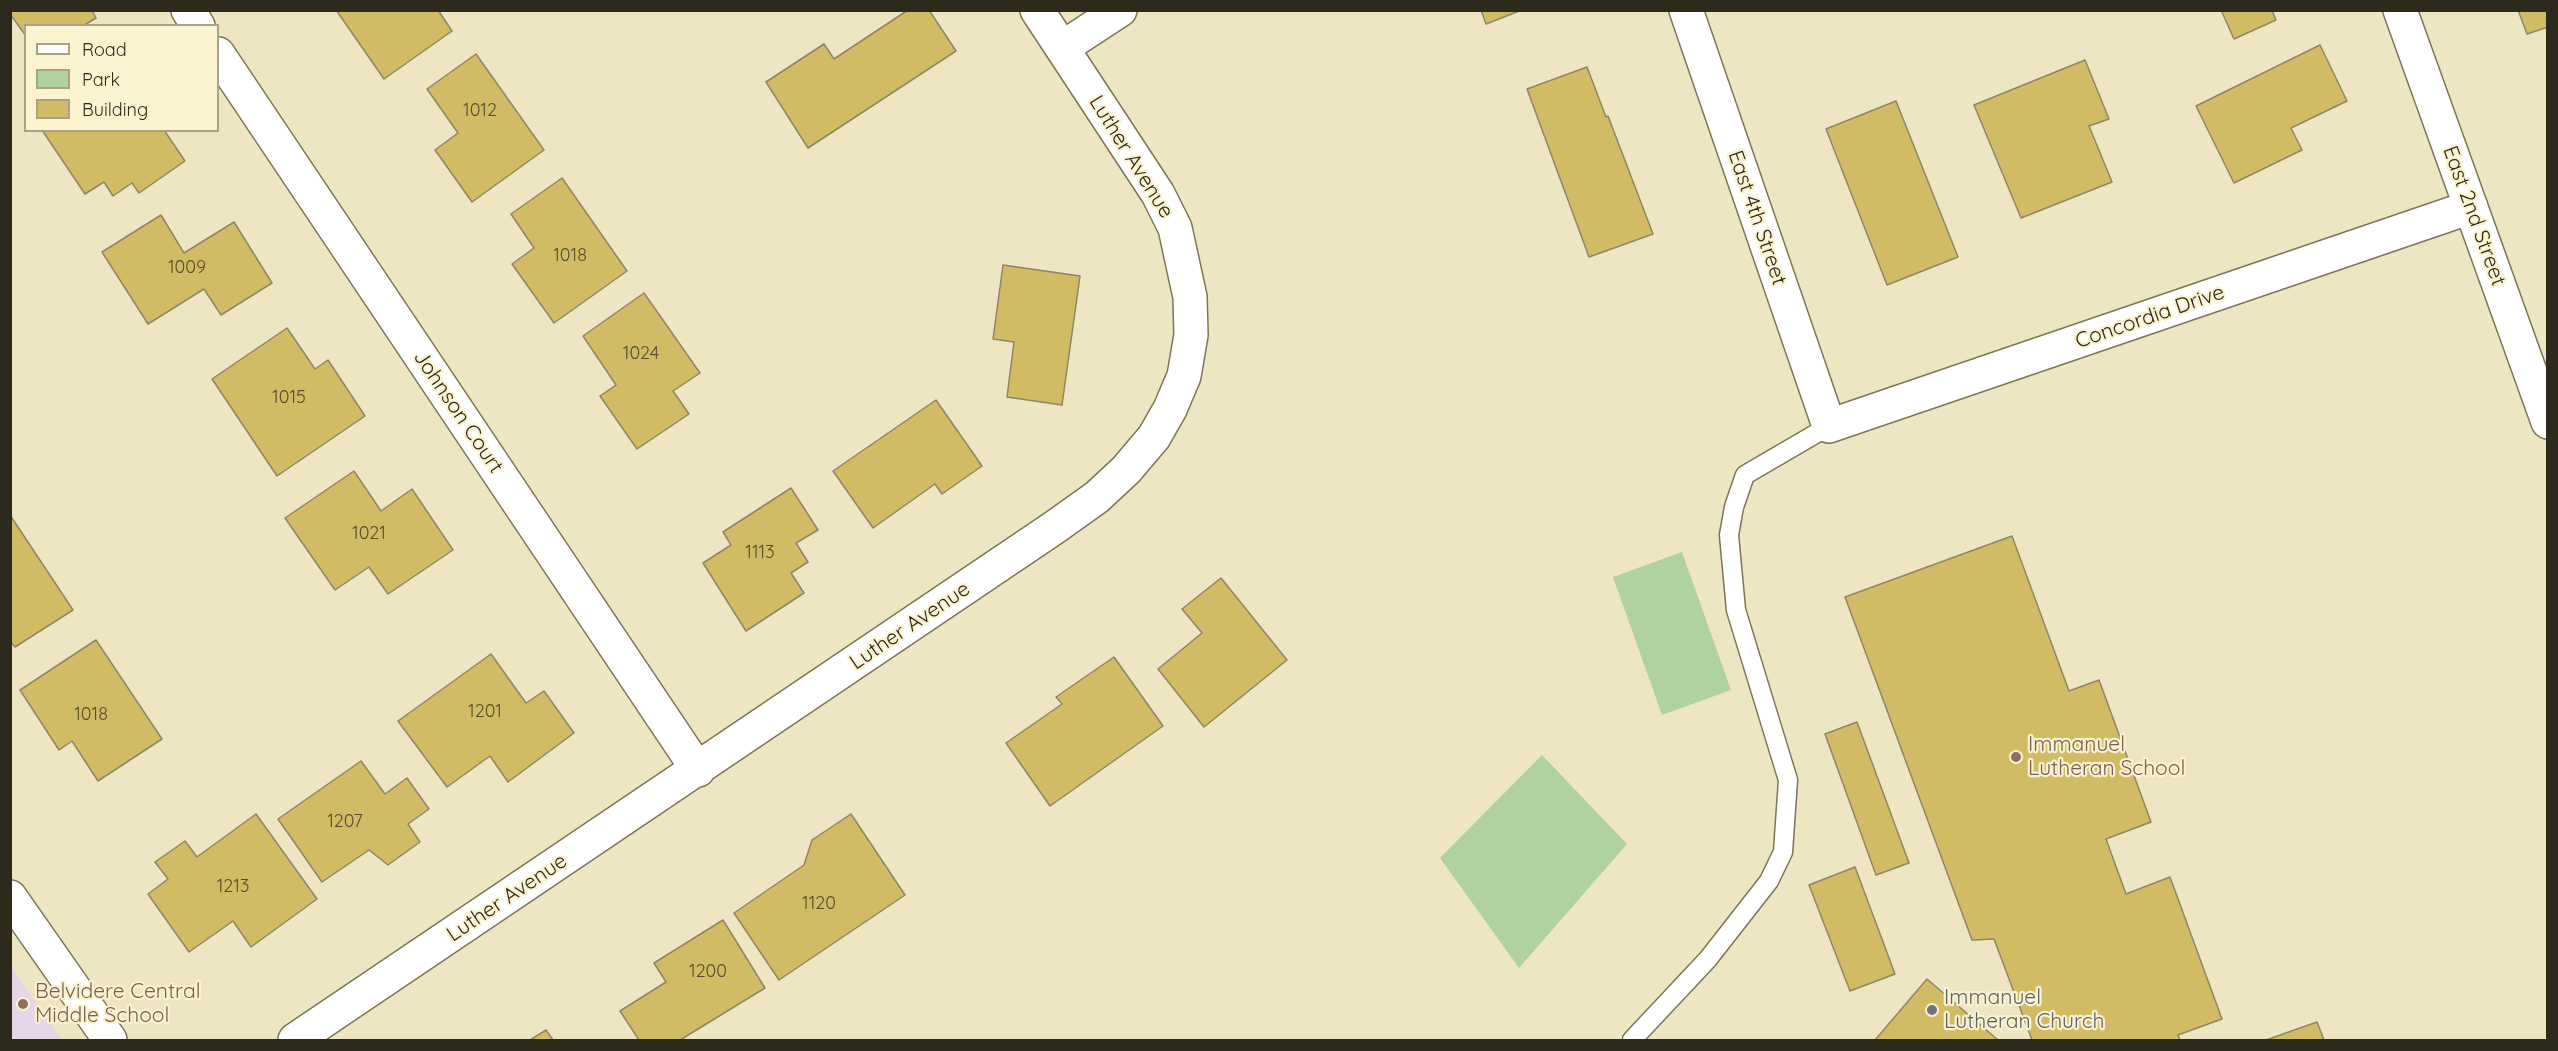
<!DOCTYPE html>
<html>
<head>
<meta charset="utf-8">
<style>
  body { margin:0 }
  #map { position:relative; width:2558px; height:1051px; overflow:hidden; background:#eee5c2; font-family:Quicksand,sans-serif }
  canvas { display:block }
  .frame { position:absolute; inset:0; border:12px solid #2d2a1c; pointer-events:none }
  .legend { position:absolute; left:24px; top:24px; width:195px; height:108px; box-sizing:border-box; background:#fbf2cf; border:2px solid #a9a287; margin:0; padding:8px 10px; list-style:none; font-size:18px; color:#2d2a1c }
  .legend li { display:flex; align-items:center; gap:12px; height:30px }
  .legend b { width:30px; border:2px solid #a9a287 }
</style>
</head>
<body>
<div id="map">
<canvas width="2558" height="1051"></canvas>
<div class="frame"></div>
<ul class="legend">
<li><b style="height:8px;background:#fff"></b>Road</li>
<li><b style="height:16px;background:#b0d29f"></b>Park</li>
<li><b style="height:16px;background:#d1bb64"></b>Building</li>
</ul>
</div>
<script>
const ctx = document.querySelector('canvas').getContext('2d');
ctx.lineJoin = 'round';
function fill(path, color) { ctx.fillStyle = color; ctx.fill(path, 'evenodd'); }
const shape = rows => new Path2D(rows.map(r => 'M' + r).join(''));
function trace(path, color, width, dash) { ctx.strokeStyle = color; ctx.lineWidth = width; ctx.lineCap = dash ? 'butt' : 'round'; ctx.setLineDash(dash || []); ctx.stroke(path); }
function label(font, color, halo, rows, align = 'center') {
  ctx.font = font + ' Quicksand,sans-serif'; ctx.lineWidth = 4.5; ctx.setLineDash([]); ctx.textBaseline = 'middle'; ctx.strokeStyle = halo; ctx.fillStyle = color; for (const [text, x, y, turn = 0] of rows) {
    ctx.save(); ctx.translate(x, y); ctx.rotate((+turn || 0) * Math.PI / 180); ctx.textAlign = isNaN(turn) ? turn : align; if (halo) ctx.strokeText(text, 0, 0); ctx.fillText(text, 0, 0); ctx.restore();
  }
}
fill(shape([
  [10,967,11,967,62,1040,11,1040]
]), '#e5d5e7');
fill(shape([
  [1682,552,1731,690,1662,715,1613,577],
  [1542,755,1627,844,1519,968,1440,858]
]), '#b0d29f');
const building = shape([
  [10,10,92,10,96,18,83,26,26,26,26,36,10,14,10,10],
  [336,10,438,10,452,31,384,79,336,10],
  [908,10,929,10,956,51,808,148,766,82,824,44,834,59,908,10],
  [1481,10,1522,10,1486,24,1481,10],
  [2221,10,2272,10,2276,20,2234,39,2221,10],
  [2518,10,2548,10,2548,27,2527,34,2518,10],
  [2320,45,2347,101,2291,128,2302,150,2234,183,2196,106,2320,45],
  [476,54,544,150,472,202,435,150,458,133,427,89,476,54],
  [2085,60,2109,119,2089,126,2112,182,2021,218,1974,105,2085,60],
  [1587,67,1606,117,1608,116,1653,234,1589,257,1527,89,1587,67],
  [1896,101,1958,257,1887,285,1826,129,1896,101],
  [42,130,164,130,185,161,139,193,132,183,113,196,104,182,85,194,42,130],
  [562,178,627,271,554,323,512,264,534,248,511,214,562,178],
  [161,215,184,253,234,222,272,283,221,315,204,289,148,324,102,252,161,215],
  [1003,265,1080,276,1062,405,1007,397,1014,342,993,339,1003,265],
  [644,293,700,373,673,391,689,414,637,449,600,396,616,385,583,336,644,293],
  [287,328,315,369,328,360,365,416,277,476,212,379,287,328],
  [936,400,982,466,942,494,935,484,873,528,833,471,936,400],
  [354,471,381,511,412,489,453,550,388,594,369,567,335,590,285,518,354,471],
  [791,488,818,530,796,543,808,562,791,573,804,593,746,631,703,563,731,545,723,532,791,488],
  [10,515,73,610,15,647,10,641,10,515],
  [2012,536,2069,691,2099,680,2151,822,2106,839,2126,894,2170,877,2222,1019,2178,1035,2180,1040,2032,1040,1994,939,1972,940,1845,597,2012,536],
  [1221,578,1287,660,1204,727,1158,669,1202,633,1182,609,1221,578],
  [96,640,162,739,98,781,72,741,59,750,20,690,96,640],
  [491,654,526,703,544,691,574,733,508,782,490,756,447,787,398,721,491,654],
  [1114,657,1163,726,1050,806,1006,743,1062,704,1056,697,1114,657],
  [1857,722,1909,863,1876,875,1825,734,1857,722],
  [361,761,385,794,407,778,429,809,408,824,420,842,388,865,369,850,322,882,278,819,361,761],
  [256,814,317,899,251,947,233,921,189,952,148,894,168,879,155,862,185,841,197,857,256,814],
  [851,814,905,895,779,980,734,913,804,865,812,840,851,814],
  [1855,867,1895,974,1850,991,1809,885,1855,867],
  [723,920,765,988,680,1040,639,1040,620,1011,666,982,654,963,723,920],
  [1927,979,1998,1040,1875,1040,1927,979],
  [2317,1022,2324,1040,2266,1040,2317,1022],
  [546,1030,553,1040,530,1040,546,1030]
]);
fill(building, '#d1bb64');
trace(building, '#8e8665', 1.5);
const service = shape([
  [1632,1040,1708,959,1769,881,1783,852,1788,780,1736,610,1729,535,1734,507,1745,475,1829,426]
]);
const minor = shape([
  [188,10,198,26],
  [1686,10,1829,426,2471,207],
  [2400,10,2548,422],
  [1062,48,1120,10],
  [218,54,698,770],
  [295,1040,1055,527,1097,497,1126,470,1154,437,1170,409,1184,376,1191,335,1190,297,1175,228,1158,194,1037,10]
]);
const tertiary = shape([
  [10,897,110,1040]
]);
trace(service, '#7d7555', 21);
trace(minor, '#7d7555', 36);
trace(tertiary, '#7d7555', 36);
trace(service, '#fff', 18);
trace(minor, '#fff', 33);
trace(tertiary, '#fff', 33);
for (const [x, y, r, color] of [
  [2016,757,6,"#8d6e63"],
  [23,1004,6,"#8d6e63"],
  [1932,1010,6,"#6b7280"]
]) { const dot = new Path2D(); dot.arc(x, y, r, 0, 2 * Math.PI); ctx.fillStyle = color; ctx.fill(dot); trace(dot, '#fbf2cf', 2); }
label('18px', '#564e2e', null, [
  ["1012",480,111],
  ["1018",570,256],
  ["1009",187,268],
  ["1024",641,354],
  ["1015",289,398],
  ["1021",369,534],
  ["1113",760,553],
  ["1201",485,712],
  ["1018",91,715],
  ["1207",345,822],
  ["1213",233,887],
  ["1120",819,904],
  ["1200",708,972]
]);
label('21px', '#2d2a1c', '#fbf2cf', [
  ["Luther Avenue",1131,157,58],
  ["East 2nd Street",2474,216,70],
  ["East 4th Street",1757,218,71],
  ["Concordia Drive",2150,317,-19],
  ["Johnson Court",458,412,56],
  ["Luther Avenue",910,626,-34],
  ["Luther Avenue",507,898,-34]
]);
label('21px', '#785e54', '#fbf2cf', [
  ["Immanuel",2028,745],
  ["Lutheran School",2028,769],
  ["Belvidere Central",35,992],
  ["Middle School",35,1016]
], 'left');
label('21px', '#5b616d', '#fbf2cf', [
  ["Immanuel",1944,998],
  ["Lutheran Church",1944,1022]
], 'left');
</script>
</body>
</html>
